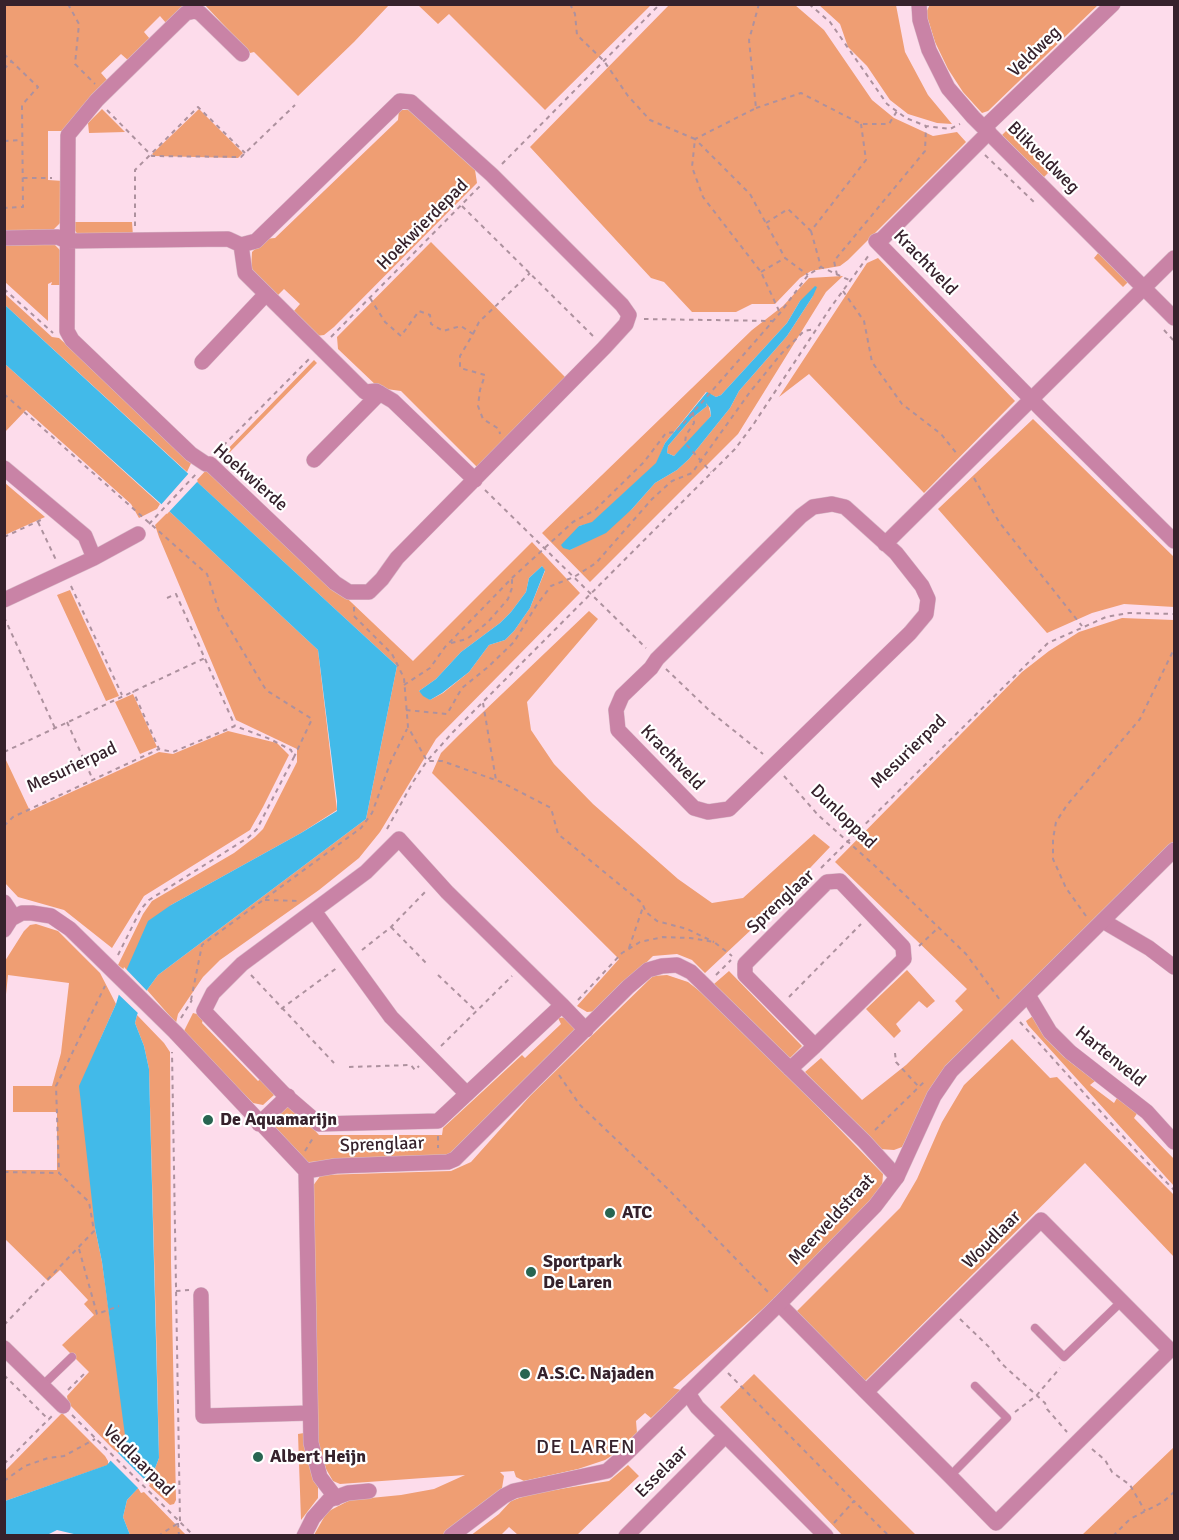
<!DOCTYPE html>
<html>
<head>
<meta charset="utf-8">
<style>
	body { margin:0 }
	#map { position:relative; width:1179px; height:1540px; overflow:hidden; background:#fddceb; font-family:Signika,sans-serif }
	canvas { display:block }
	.frame { position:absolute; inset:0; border:6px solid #36222c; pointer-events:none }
</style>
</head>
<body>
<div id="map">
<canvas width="1179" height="1540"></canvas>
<div class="frame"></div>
</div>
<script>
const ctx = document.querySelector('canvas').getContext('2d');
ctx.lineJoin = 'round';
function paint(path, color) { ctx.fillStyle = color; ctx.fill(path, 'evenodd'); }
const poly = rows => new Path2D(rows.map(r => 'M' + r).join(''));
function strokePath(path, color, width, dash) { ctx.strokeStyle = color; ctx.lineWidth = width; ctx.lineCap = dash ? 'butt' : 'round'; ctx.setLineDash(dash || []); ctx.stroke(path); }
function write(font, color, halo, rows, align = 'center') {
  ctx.font = font + ' Signika,sans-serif'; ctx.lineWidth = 4.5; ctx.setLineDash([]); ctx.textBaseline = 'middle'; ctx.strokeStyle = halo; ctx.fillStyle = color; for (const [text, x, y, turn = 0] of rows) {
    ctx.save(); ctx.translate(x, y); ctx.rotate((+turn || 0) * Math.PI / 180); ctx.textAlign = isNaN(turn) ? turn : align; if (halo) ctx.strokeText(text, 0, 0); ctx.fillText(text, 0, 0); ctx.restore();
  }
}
paint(poly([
	[204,4,389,5,354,42,298,96,254,52,250,53],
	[670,4,795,5,824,30,872,100,894,118,933,136,957,132,966,142,848,260,840,266,811,271,800,278,775,304,752,304,736,312,692,312,664,282,651,278,530,147],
	[930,4,1098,5,988,111,982,113,963,92,948,69,935,42,926,13],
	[5,5,185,5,166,23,160,16,144,32,150,39,129,61,121,54,101,73,108,81,62,131,48,131,48,180,63,181,62,221,52,231,5,231],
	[418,5,651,5,545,110,449,14,438,24],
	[819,5,896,5,905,52,928,95,952,124,937,123,908,114,890,100,867,66,848,47,840,24],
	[102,109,125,132,89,133,88,123],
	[199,109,243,153,238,158,154,156,152,154],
	[399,110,410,110,475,170,477,183,334,327,324,335,316,336,293,312,300,304,284,289,277,296,251,271,252,252,265,239,275,238,398,120],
	[1008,129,1050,171,1044,177,1002,135],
	[73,222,132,222,133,236,79,236,73,228],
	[431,242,566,378,477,467,401,391,379,388,338,349,337,337],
	[5,244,54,244,60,250,62,285,51,285,52,282,48,284,48,321,5,282],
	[1099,252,1130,280,1123,287,1094,258],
	[878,258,1015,401,924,493,809,374,779,397,867,263],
	[843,276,826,292,738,434,590,582,542,533,752,330,783,306,809,278],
	[813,296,787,336,739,391,730,408,689,459,677,470,655,483,632,509,587,541,570,550,579,526,592,523,657,463,665,443,706,392,716,397,721,395,787,323,800,301],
	[5,294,52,337,59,338,193,459,187,472,5,305],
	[314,360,317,363,230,452,222,459,220,457],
	[5,364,160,504,157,509,139,518,131,504,26,410,5,432],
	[706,403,708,403,711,416,692,439,674,456,667,453,668,446,692,418,707,406],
	[1033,419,1174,557,1174,607,1124,604,1092,613,1047,633,938,509],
	[209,467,413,661,532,542,580,593,436,739,380,832,359,858,319,890,220,960,203,977,178,1014,176,1023,147,990,158,975,366,819,397,666,196,481],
	[542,566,545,571,530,608,514,631,505,640,489,645,469,672,443,693,430,700,419,691,436,679,461,652,500,623,511,612,526,592,529,578],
	[4,483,5,483,45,517,5,535],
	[169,511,318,650,337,810,301,833,171,905,126,971,118,965,143,914,152,901,234,853,255,837,263,829,297,762,297,749,236,720,159,537,155,525],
	[70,590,119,696,106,701,57,595],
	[589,611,598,619,527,702,531,730,554,764,593,804,678,879,712,903,743,898,814,834,830,847,753,928,705,973,692,960,677,954,653,956,597,1011,587,1012,577,1006,619,959,432,773,441,753,460,734],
	[1122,618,1174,620,1174,841,1008,1005,937,1081,902,1147,894,1150,879,1149,805,1072,821,1058,862,1100,906,1065,963,1010,955,1001,967,989,835,862,1022,672,1049,651,1079,632],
	[133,694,157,747,140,754,115,702],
	[228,731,277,743,289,755,263,807,250,830,144,896,112,948,64,910,18,897,5,883,5,758,30,811,159,752,173,754],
	[36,924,58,931,100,973,116,1004,99,1042,95,1228,102,1262,126,1435,124,1450,117,1453,68,1403,67,1396,89,1372,62,1345,94,1315,84,1304,88,1300,60,1270,48,1281,5,1239,5,1170,57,1170,57,1112,13,1112,13,1086,52,1086,61,1053,69,983,8,975,5,1004,5,961,24,931,30,925],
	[907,970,935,1001,927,1008,919,1001,896,1024,901,1031,894,1038,866,1009],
	[729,971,802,1046,788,1060,714,984],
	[667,975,688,982,725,1011,883,1174,882,1188,774,1299,673,1388,681,1390,651,1418,645,1413,636,1421,637,1433,622,1449,605,1460,578,1469,524,1481,516,1477,514,1471,500,1472,504,1476,502,1488,492,1498,442,1536,314,1535,327,1512,350,1500,401,1495,434,1489,465,1475,340,1484,333,1481,326,1469,317,1437,312,1187,321,1175,451,1171,471,1162,531,1095,653,976],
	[193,1013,204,1016,202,1023,258,1081,263,1077,271,1086,274,1095,263,1105,253,1103,183,1033],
	[137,1015,164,1043,170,1052,171,1262,176,1500,174,1504,170,1505,149,1486,150,1484,146,1480,154,1471,159,1458,156,1328,149,1069,144,1046,135,1023],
	[1033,1016,1069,1061,1095,1081,1090,1085,1114,1103,1117,1098,1138,1112,1134,1118,1174,1159,1174,1186,1028,1025,1026,1021],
	[569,1017,576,1024,576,1034,458,1148,446,1156,308,1162,275,1127,277,1114,286,1106,293,1106,319,1135,442,1135,443,1128,522,1055,525,1058,561,1024,558,1018],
	[1012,1039,1050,1078,1057,1077,1174,1195,1174,1257,1085,1163,864,1382,791,1317,900,1208,917,1179,942,1122,964,1085],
	[754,1374,916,1535,842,1535,720,1407],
	[62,1413,105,1456,108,1461,108,1465,5,1501,5,1471],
	[304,1433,308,1463,318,1487,318,1498,301,1520,298,1434],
	[1174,1447,1174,1535,1082,1535],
	[628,1465,639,1476,577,1535,518,1535,509,1527,501,1535,470,1536,499,1514,511,1501,530,1494,609,1481],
	[138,1488,141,1493,144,1492,186,1535,130,1535,123,1517,127,1500]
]), '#ef9e73');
paint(poly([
	[815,286,817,287,813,296,787,336,739,391,730,408,689,459,677,470,655,483,632,509,606,533,570,550,563,548,561,545,579,526,592,522,656,463,665,443,707,392,716,397,721,395,787,323,800,301],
	[706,403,710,408,711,416,674,456,667,453,668,446,692,418,707,406],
	[5,305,397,666,366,819,158,975,147,990,137,1015,135,1023,144,1046,149,1069,159,1458,154,1471,127,1500,123,1517,130,1535,78,1535,57,1530,47,1535,5,1535,5,1501,107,1465,117,1453,124,1450,126,1443,102,1262,95,1228,79,1086,116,1004,126,971,148,921,171,905,301,833,337,811,337,801,318,650,169,511,5,364],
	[542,566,545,570,530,608,514,631,505,640,489,645,469,672,442,693,430,700,423,696,419,691,436,679,461,652,500,623,511,612,526,592,529,578]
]), '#42bae9');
paint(poly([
	[189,473,198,481,167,514,159,507],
	[124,967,149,993,140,1015,116,992],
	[115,1450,148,1483,140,1490,108,1458]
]), '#fddceb');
const service = poly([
	[1035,1328,1064,1357,1122,1301],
	[43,1385,72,1357],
	[950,1476,1007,1418,975,1386]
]);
const minor = poly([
	[919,4,920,20,929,50,948,88,973,117,1174,318],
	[984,128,1113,4],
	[989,132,882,239,876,241,1041,409,1174,541],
	[4,238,58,237,66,241,228,239,241,245,245,273,365,392,376,391,393,401,475,480],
	[241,245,256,241,400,101,411,102,492,175,622,305,629,315,626,324,604,348,397,558,382,579,369,592,349,592,335,583,210,464,206,464,191,454,72,340,67,331,68,135,97,100,186,13,195,11,200,13,242,54],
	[202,362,266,294],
	[314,460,380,393],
	[4,468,85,536,94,558,4,600],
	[832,504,845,507,896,553,922,586,928,599,926,614,910,633,729,809,708,812,694,808,618,730,616,710,622,696,651,668,657,659,801,516,813,507,832,504],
	[885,544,1174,258],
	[94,558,138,534],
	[4,902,14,917],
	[314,911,391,1017,467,1094],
	[1103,921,1149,948,1174,967],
	[4,930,11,919,22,913,32,913,51,916,70,929,175,1032,306,1171,311,1443,320,1477,336,1498],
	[1028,995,1050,1032,1070,1052,1147,1112,1174,1142],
	[562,1005,438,1121,319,1124,283,1093,204,1011,213,993,242,964,366,872,399,839,447,892,562,1005,586,1030],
	[790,1069,815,1046,853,1009,904,959,903,947,840,881,827,882,745,964,745,975,815,1046],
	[259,1124,288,1096],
	[306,1171,336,1166,448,1162,455,1159,628,987,648,970,662,966,677,965,691,972,864,1141,897,1177],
	[201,1295,203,1416,310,1413],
	[779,1304,789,1314,866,1392,950,1476,996,1523,1170,1350,1041,1220,866,1392],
	[4,1348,63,1406],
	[688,1393,697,1407,826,1536],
	[304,1536,313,1518,329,1500,348,1493,369,1491],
	[626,1536,725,1436]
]);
const tertiary = poly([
	[451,1536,504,1496,514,1491,607,1471,627,1453,779,1304,875,1206,897,1177,934,1096,951,1071,1174,850]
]);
strokePath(service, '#d9bbc9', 9);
strokePath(minor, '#d9bbc9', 16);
strokePath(tertiary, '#d9bbc9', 16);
strokePath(poly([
	[68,4,79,24,75,64,95,84],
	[570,4,575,14,577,35,604,61,628,96,650,120,695,139,692,167,703,197,761,272,780,313],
	[759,4,749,40,756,108,695,139,750,194,785,258,808,275],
	[809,4,830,22,887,104,906,118,926,126,950,129,960,124],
	[4,54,38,87,22,105,23,207,4,208],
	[4,69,12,61],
	[756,108,801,93,861,124,889,124,897,111],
	[107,110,152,156,241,157,295,105],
	[4,141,22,140],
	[985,155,1035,203],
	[502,164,660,4],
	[23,178,52,178],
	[462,206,594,337],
	[766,223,788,209,811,231,866,160,861,124],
	[135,226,135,170,198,107,245,153],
	[811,231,821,267,849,280],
	[761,272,785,258],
	[837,275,834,261,925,151,926,126],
	[4,289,53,333],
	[843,291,864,321,872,362,902,404,941,434,957,454],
	[370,298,385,322,401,336,419,311,430,315,431,324,443,331,461,326,473,334,460,356,460,368,485,375,480,390,478,406,483,419,499,429,500,434],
	[644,319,773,321],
	[1164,330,1174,341],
	[473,334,479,322,530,273],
	[331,337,481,185],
	[4,394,207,574,219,611,266,690,312,719,294,757],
	[693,412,694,423,686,435,685,443,711,472],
	[217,452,310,358],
	[974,478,999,522,1082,626],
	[485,490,646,648],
	[38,522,56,560],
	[149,524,196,474],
	[4,537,43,519],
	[71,586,122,695],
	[167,598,176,594,235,726],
	[354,607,354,616,392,654,404,678,408,727,427,761,442,761,501,782,551,808,558,834,642,903,646,912,657,921,687,929,714,942],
	[4,617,55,728],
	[451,643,467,639,488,622,508,599,512,588,512,578],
	[666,669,712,713,763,754],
	[404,685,430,668,445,647,513,577,573,522,595,510,644,462,666,433,676,432,780,313,808,275,821,267],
	[483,703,496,780],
	[406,710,447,714,462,688,488,667,514,642,536,606,551,586,574,577,596,563,652,499,672,481,692,473,750,392,781,354,804,331,815,329],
	[67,722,93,780],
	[4,752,205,658],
	[784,776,818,815,873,864,966,954,1000,1000],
	[4,826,13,817,159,749],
	[387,829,413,782,427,761,453,732,735,449,753,425,831,307,869,255],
	[821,868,1048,643,1106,617,1129,613,1174,614],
	[265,900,301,901],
	[1086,916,1066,888,1053,859,1053,839,1056,822,1067,805,1140,719,1174,649],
	[391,927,428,965],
	[919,946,939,927],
	[629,948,643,907],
	[362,950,391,927,426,891],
	[118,955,141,909,149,900,249,837,257,829,294,757,291,750,270,739,235,726,173,752,159,749,133,691],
	[251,975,334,1063],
	[438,975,476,1011],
	[716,975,731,960],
	[789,997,861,924],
	[191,1000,202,945,361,828,372,813,391,761,407,729],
	[578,1000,622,953,640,942,663,937,690,938,714,942,732,956],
	[281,1009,338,967],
	[181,1018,192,1000],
	[1020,1022,1138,1153,1174,1190],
	[441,1046,512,976],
	[895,1053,896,1062,919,1087],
	[349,1067,411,1065,415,1070,419,1066],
	[559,1075,580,1105,668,1189,769,1293],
	[875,1130,926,1080],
	[438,1136,438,1148],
	[305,1151,313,1138],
	[4,1172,59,1173],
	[79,1249,97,1314,119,1306],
	[176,1291,189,1290],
	[960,1319,990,1348,1002,1364,1045,1403,1047,1409,1067,1432],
	[4,1325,94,1231,89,1202,59,1173,56,1086,105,986],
	[728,1373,854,1501],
	[4,1375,49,1420],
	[68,1390,86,1372],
	[1015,1412,1036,1396,1060,1368],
	[72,1415,194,1536],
	[1092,1449,1105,1460,1112,1472,1130,1485,1145,1511],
	[4,1464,53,1415],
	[4,1481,25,1466,48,1458,64,1456,95,1439],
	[178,1523,179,1536],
	[834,1523,854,1501,889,1536],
	[158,1536,180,1522,172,1052],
	[1113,1536,1130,1519,1163,1502,1174,1492]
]), '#ad919e', 2, [4.5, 4.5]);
strokePath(service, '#c983a6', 8);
strokePath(minor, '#c983a6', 15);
strokePath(tertiary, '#c983a6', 15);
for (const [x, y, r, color] of [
	[208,1120,6,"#286551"],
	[610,1213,6,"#286551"],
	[531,1272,6,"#286551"],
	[525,1374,6,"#286551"],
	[258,1457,6,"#286551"]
]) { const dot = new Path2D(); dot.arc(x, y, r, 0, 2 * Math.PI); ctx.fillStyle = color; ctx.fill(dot); strokePath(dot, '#fff', 2); }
write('18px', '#36222c', '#fff', [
	["Veldweg",1035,52,-44],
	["Blikveldweg",1043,158,45],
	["Hoekwierdepad",423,225,-45],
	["Krachtveld",925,263,46],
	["Hoekwierde",250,478,41],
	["Mesurierpad",909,752,-44],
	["Krachtveld",672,758,46],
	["Mesurierpad",72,768,-25],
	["Dunloppad",843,817,44],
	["Sprenglaar",781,902,-43],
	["Hartenveld",1110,1057,39],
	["Sprenglaar",382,1145,-2],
	["Meerveldstraat",832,1220,-47],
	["Woudlaar",992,1240,-45],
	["Veldlaarpad",138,1461,45],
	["Esselaar",662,1472,-45]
]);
write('bold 18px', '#36222c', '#fff', [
	["De Aquamarijn",220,1120],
	["ATC",622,1213],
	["Sportpark",543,1262],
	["De Laren",543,1283],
	["A.S.C. Najaden",537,1374],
	["Albert Heijn",270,1457]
], 'left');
ctx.letterSpacing = '1.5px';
write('20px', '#36222c', '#fff', [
	["DE LAREN",586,1448]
]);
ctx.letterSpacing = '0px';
</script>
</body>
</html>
